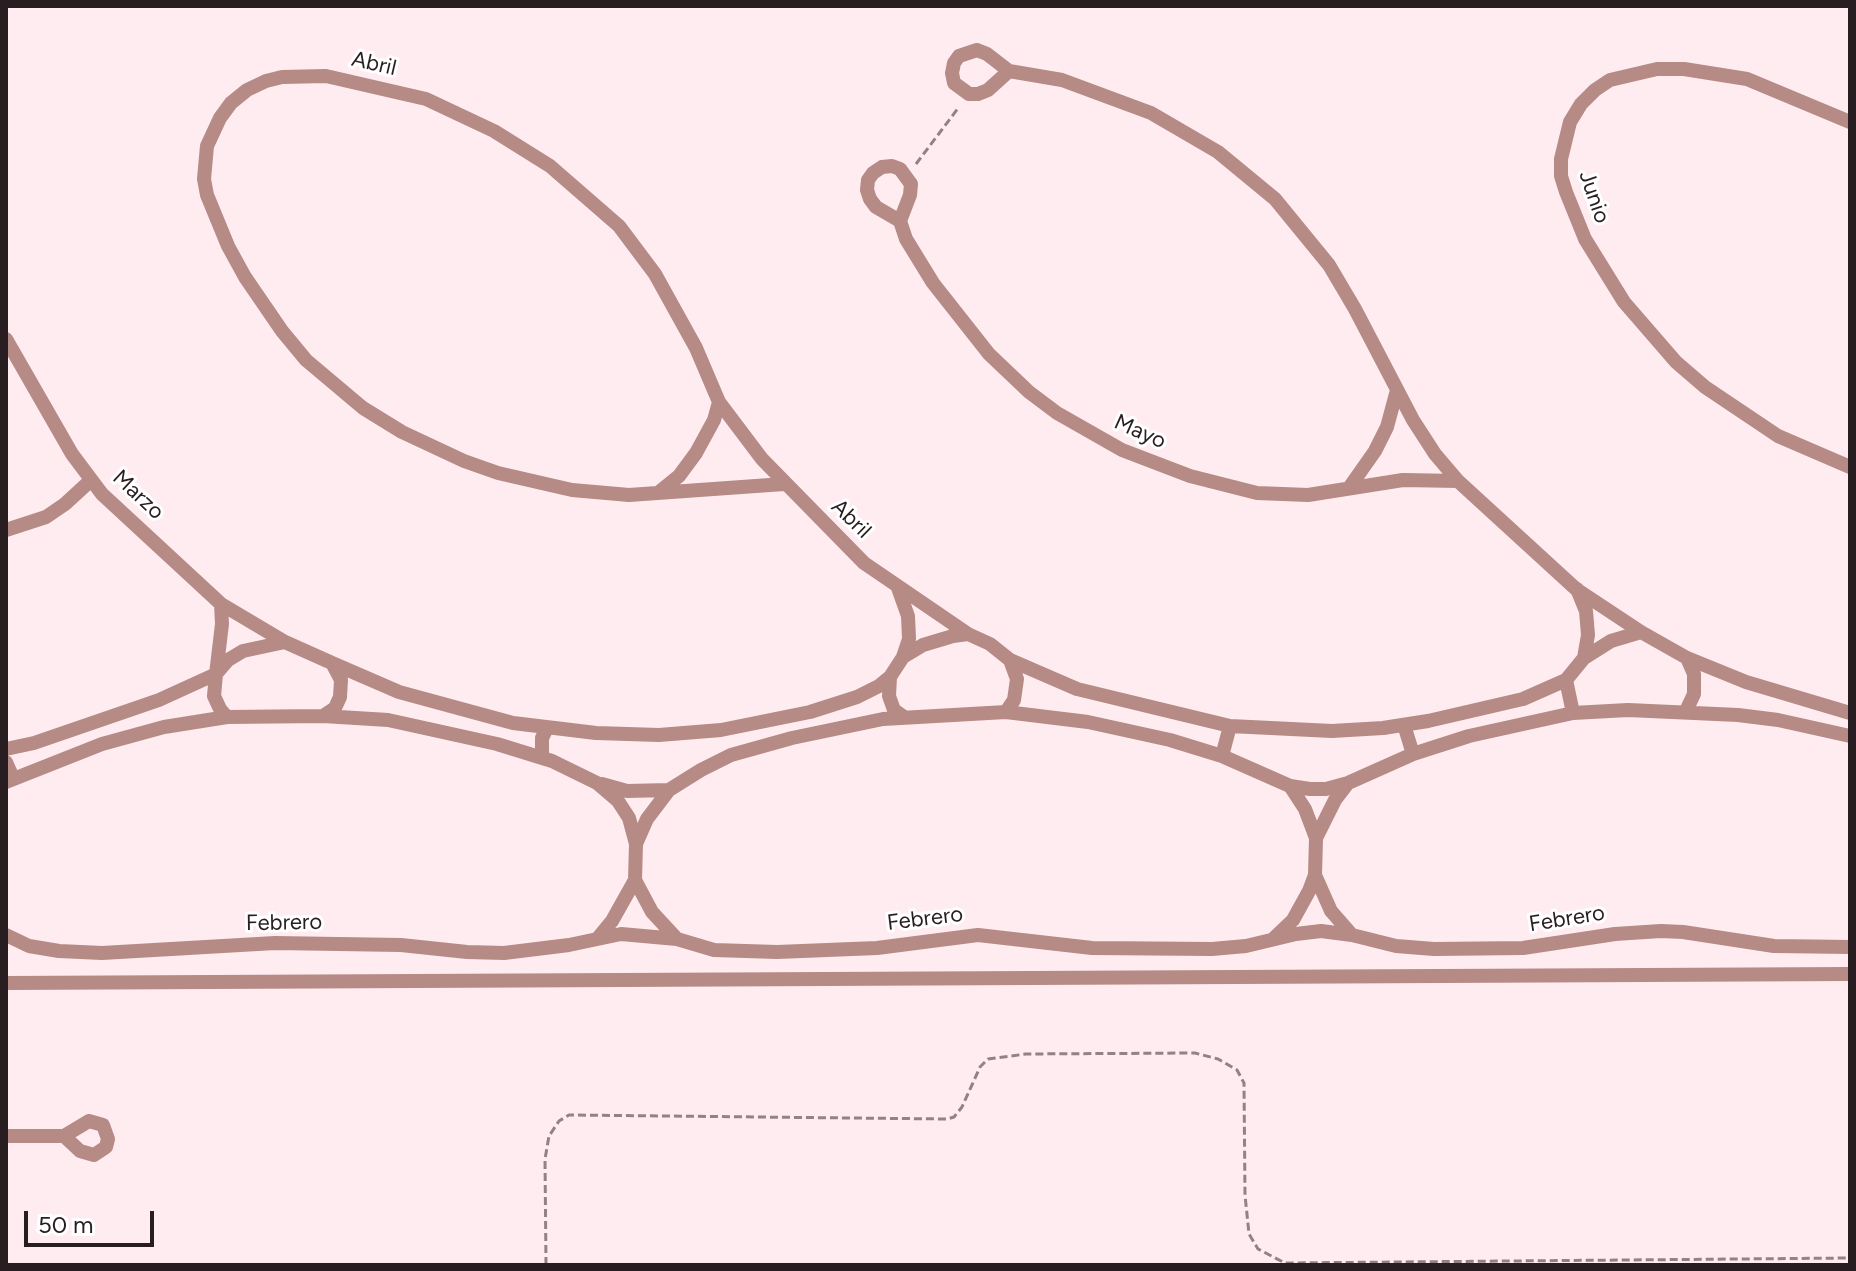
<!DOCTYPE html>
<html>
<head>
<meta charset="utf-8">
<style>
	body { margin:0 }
	#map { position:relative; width:1856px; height:1271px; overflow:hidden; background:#feecf1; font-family:Figtree,sans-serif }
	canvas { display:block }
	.frame { position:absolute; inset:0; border:8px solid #281e21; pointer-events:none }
	.scale { position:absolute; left:24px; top:1211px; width:130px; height:36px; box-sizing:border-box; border:4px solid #281e21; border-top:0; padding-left:10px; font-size:24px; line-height:28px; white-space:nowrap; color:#281e21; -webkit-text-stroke:6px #fff; paint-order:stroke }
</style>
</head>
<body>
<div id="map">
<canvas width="1856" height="1271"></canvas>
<div class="frame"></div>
<div class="scale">50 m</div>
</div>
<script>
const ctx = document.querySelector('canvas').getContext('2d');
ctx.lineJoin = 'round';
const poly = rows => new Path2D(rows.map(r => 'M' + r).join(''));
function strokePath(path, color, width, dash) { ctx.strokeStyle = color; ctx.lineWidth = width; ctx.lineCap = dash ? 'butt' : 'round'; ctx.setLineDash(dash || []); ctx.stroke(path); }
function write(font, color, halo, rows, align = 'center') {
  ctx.font = font + ' Figtree,sans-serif'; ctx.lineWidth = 6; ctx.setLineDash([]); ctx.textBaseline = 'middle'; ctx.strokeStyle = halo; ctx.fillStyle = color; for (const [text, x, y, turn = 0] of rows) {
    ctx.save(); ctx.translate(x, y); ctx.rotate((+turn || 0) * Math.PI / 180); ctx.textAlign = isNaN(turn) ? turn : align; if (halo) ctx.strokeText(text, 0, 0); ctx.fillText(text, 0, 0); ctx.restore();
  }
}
strokePath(poly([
	[916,164,959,107],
	[546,1265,545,1159,549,1136,559,1121,569,1115,947,1119,954,1117,962,1107,980,1067,988,1059,1026,1054,1195,1053,1218,1059,1237,1070,1244,1083,1245,1195,1249,1234,1258,1249,1285,1263,1850,1258]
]), '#908286', 3, [8, 4]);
strokePath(poly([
	[977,50,987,54,1009,71,988,90,978,94,969,94,954,83,952,73,954,63,959,56,977,50],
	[1009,71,1062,80,1151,113,1218,152,1275,199,1329,265,1355,309,1413,420,1435,454,1458,481,1576,589,1641,632,1687,658,1746,682,1850,713],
	[1850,122,1747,79,1684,69,1657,69,1610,80,1595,90,1581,104,1570,122,1561,159,1561,176,1566,192,1585,239,1624,302,1676,362,1705,387,1778,436,1850,467],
	[892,166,900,169,911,184,910,195,900,221,876,207,870,199,867,190,868,180,873,173,882,167,892,166],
	[900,221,906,239,933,283,989,354,1029,392,1057,413,1122,450,1190,476,1257,493,1308,495,1403,480,1458,481],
	[6,339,72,454,102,494,221,604,285,642,332,663,341,680,340,697,335,708,323,716,227,717,220,709,214,696,216,674,228,660,243,651,285,642],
	[784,484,629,495,572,490,498,473,464,461,402,432,363,408,306,360,282,331,245,277,228,246,207,195,204,179,207,146,220,118,231,103,247,90,266,81,282,77,326,76,426,99,494,131,550,166,619,226,655,274,696,348,719,402,762,459,864,563,968,634],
	[1349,488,1375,451,1387,427,1397,390],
	[658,493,679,476,696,453,714,420,719,402],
	[6,530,46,517,65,504,90,481],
	[898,588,908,616,909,639,903,657],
	[1577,589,1586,611,1588,635,1584,658],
	[1010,660,1077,689,1230,726,1332,731,1383,728,1428,721,1523,699,1566,680,1573,713],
	[332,663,399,692,513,723,596,733,659,735,721,730,810,712,857,697,879,686,890,677],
	[1566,680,1584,658,1611,641,1641,632],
	[1686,711,1694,694,1694,674,1687,658],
	[1006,712,1088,722,1170,740,1222,756,1290,786,1310,789,1326,789,1348,783,1413,754,1469,736,1573,713,1628,710,1738,715,1778,720,1850,736],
	[323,716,388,720,497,744,552,761,597,783,618,801,629,818,636,844,635,880,612,921,598,938],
	[1404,725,1413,754],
	[6,749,34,743,159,700,216,674,222,624,221,604],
	[1222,756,1230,726],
	[542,758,542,738,547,728],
	[6,762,13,778],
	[6,782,102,744,164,727,227,717],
	[1348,783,1335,800,1316,838,1315,875,1331,911,1352,935],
	[602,784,627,791,669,790],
	[1290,786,1305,809,1316,838],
	[636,844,647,819,669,790,701,770,731,755,792,738,883,719,1006,712,1014,700,1017,679,1010,660,990,644,968,634,953,636,923,645,903,657,890,677,889,696,894,710,904,717],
	[635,880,652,912,677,939],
	[6,935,29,946,59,951,102,953,275,943,401,945,467,952,504,953,569,945,621,934,677,939,714,950,777,952,877,948,978,935,1092,948,1212,949,1246,946,1296,934,1321,931,1352,935,1396,946,1434,949,1523,948,1615,934,1661,931,1683,932,1774,946,1850,947],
	[1273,939,1293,920,1309,891,1315,875],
	[6,983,1850,974],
	[89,1121,103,1125,108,1139,106,1147,94,1155,80,1151,64,1136,89,1121],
	[6,1136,64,1136]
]), '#b68a85', 14);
write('22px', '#281e21', '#fff', [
	["Abril",374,64,13],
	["Junio",1594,197,71],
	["Mayo",1140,432,24],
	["Marzo",138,495,43],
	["Abril",851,519,44],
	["Febrero",925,919,-7],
	["Febrero",1567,919,-9],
	["Febrero",284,923,-1]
]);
</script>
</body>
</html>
